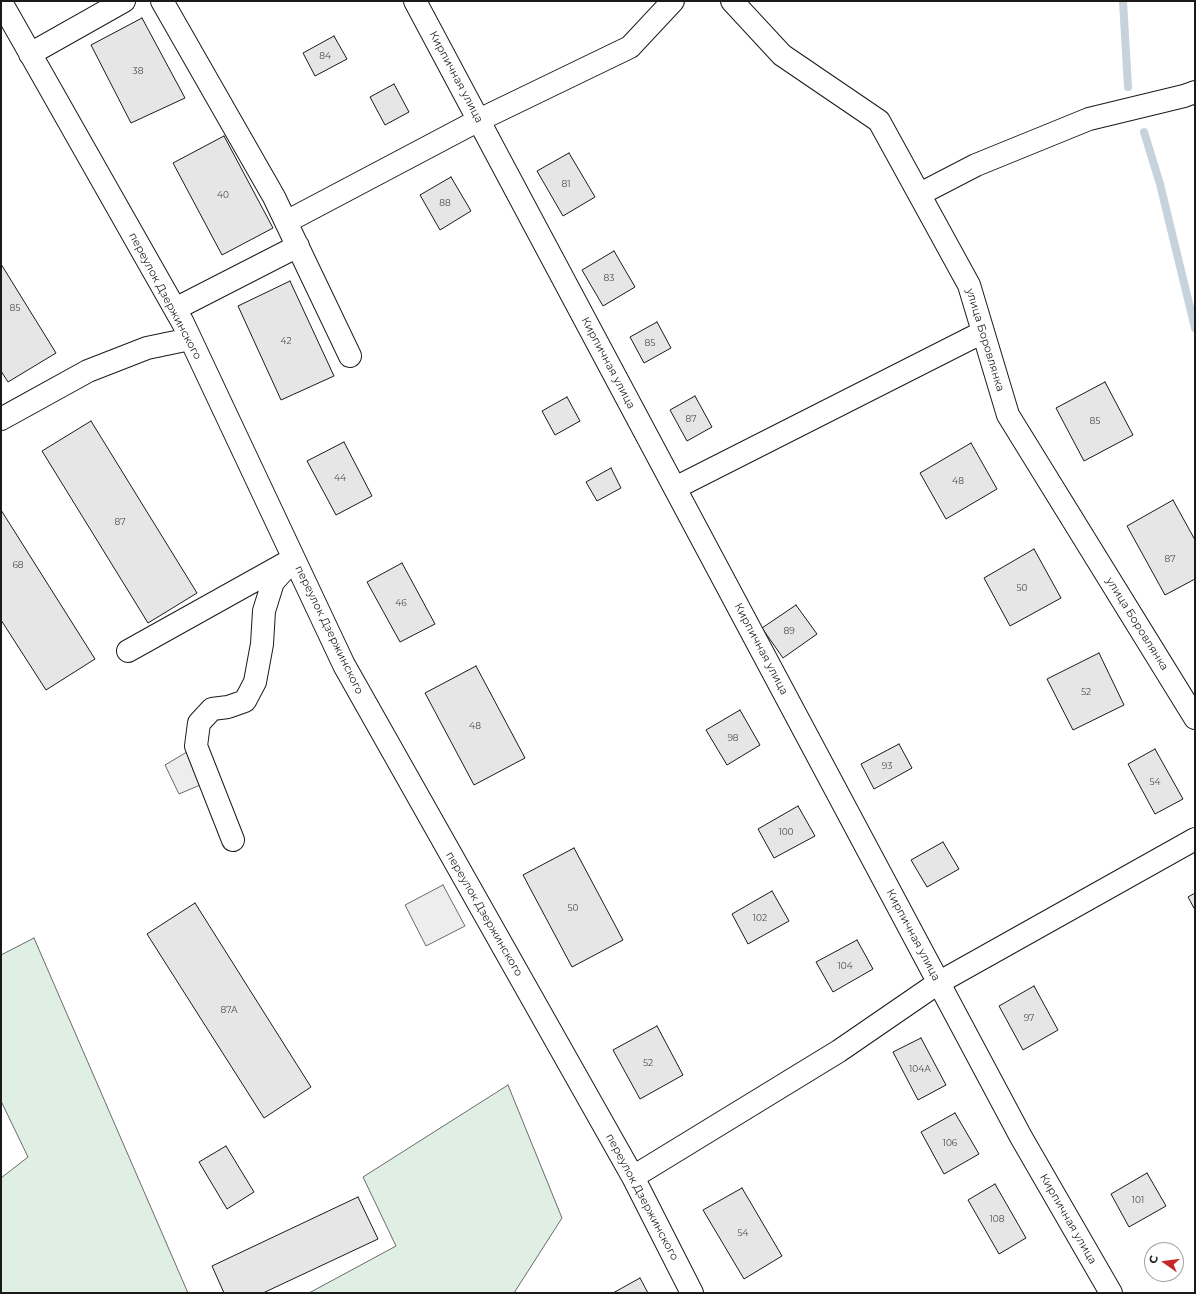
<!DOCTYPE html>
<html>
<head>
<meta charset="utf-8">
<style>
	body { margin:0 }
	#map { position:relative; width:1196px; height:1294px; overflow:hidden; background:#fff; font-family:Montserrat,sans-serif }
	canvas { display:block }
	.frame { position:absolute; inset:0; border:2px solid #1a1a1a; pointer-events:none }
	.north { position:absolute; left:1144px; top:1242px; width:40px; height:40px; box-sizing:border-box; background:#fff; border:1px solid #a3a3a3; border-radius:50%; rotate:284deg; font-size:11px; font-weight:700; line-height:16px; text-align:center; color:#1a1a1a }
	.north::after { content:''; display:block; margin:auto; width:14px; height:18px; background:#c62828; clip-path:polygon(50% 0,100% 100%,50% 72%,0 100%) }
</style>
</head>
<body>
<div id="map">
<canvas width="1196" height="1294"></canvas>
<div class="frame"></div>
<div class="north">С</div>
</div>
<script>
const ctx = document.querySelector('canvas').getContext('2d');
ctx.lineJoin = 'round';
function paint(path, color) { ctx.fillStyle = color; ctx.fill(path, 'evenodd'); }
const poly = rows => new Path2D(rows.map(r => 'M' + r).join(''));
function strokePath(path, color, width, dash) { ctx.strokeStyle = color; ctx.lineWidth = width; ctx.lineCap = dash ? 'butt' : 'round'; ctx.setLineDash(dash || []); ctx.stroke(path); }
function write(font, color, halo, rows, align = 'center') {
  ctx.font = font + ' Montserrat,sans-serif'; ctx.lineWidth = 3; ctx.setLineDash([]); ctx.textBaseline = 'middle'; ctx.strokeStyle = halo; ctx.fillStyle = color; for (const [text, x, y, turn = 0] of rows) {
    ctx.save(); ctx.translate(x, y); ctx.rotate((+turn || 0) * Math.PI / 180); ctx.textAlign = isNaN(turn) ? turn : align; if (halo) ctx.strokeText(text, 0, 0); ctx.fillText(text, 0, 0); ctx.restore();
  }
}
const green = poly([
	[34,938,188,1293,1,1293,1,1178,28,1157,1,1101,1,955,34,938],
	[508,1085,562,1218,514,1293,309,1293,396,1246,363,1177,508,1085]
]);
paint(green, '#e0efe3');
strokePath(green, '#6a6a6a', 1);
const parking = poly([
	[192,749,205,783,179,794,165,765,192,749],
	[443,885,465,926,426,946,405,905,443,885]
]);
paint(parking, '#ededed');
strokePath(parking, '#6a6a6a', 1);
strokePath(poly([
	[1123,1,1128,87],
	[1144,132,1160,184,1195,328]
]), '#c6d2dc', 8);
const building = poly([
	[142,18,185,98,131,123,91,45,142,18],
	[334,36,347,59,315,76,303,53,334,36],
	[394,84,409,112,385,125,370,97,394,84],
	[224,136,273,228,222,255,173,163,224,136],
	[569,153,595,197,563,216,537,171,569,153],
	[451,177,471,211,440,230,420,195,451,177],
	[614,251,635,287,603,306,582,270,614,251],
	[1,264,56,353,8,382,1,371,1,264],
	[290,281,334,376,281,400,238,306,290,281],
	[657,322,671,348,644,363,630,337,657,322],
	[1105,382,1133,435,1084,461,1056,408,1105,382],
	[695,396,712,427,687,441,670,410,695,396],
	[567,397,580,421,555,435,542,411,567,397],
	[91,421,197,593,148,623,42,451,91,421],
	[344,442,372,496,336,515,307,461,344,442],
	[971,443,997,489,946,519,920,473,971,443],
	[611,468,621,488,597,501,586,482,611,468],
	[1173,500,1195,540,1195,579,1165,595,1127,526,1173,500],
	[1,510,95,659,46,690,1,620,1,510],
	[1034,549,1061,598,1010,626,984,578,1034,549],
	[402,563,435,624,400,642,367,582,402,563],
	[796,605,817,634,783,658,762,628,796,605],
	[1099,653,1124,705,1073,730,1047,679,1099,653],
	[476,666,525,758,474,785,425,693,476,666],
	[740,710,760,745,727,765,706,730,740,710],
	[899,744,912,768,874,789,861,764,899,744],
	[1155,749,1183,799,1155,814,1128,764,1155,749],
	[798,806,815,836,774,858,758,829,798,806],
	[943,842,959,869,927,887,911,860,943,842],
	[574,848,623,940,572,967,523,875,574,848],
	[772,891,789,921,748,944,732,914,772,891],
	[1195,893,1195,910,1188,897,1195,893],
	[195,903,311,1087,264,1118,147,934,195,903],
	[857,940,873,969,833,992,816,962,857,940],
	[1034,986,1058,1030,1023,1050,999,1006,1034,986],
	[657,1026,683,1075,640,1099,613,1050,657,1026],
	[921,1038,946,1085,918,1100,893,1052,921,1038],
	[955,1113,979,1154,944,1174,921,1132,955,1113],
	[226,1146,254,1192,227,1209,199,1162,226,1146],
	[1147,1173,1166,1206,1129,1227,1111,1194,1147,1173],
	[995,1184,1026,1238,999,1254,968,1200,995,1184],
	[742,1188,782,1256,744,1279,703,1210,742,1188],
	[358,1197,378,1239,263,1293,224,1293,212,1266,358,1197],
	[640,1278,648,1293,613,1293,640,1278]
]);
paint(building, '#e6e6e6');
strokePath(building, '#1a1a1a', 1);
const minor = poly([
	[162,1,274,197,350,356],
	[415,1,1021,1137,1111,1293],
	[732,1,782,55,879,121,969,285,1008,415,1195,718],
	[1,2,183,323,344,665,633,1177,692,1293],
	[30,54,124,1],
	[920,194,976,165,1089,119,1184,96,1195,92],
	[286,222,479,120,630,47,673,1],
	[175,309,298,246],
	[1,419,88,371,147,348,190,339],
	[675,488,983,332],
	[128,651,284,564],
	[233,840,196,746,199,723,212,709,228,707,245,701,255,682,262,644,264,611,273,582,294,559],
	[633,1177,839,1051,938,983,1195,839]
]);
strokePath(minor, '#1a1a1a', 24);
strokePath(minor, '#fff', 22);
write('9px', '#4d4d4d', null, [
	["84",325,56],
	["38",138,71],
	["81",566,184],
	["40",223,195],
	["88",445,203],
	["83",609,278],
	["85",15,308],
	["42",286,341],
	["85",650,343],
	["87",691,419],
	["85",1095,421],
	["44",340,478],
	["48",958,481],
	["87",120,522],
	["87",1170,559],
	["68",18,565],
	["50",1022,588],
	["46",401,603],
	["89",789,631],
	["52",1086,692],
	["48",475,726],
	["98",733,738],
	["93",887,766],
	["54",1155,782],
	["100",786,832],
	["50",573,908],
	["102",760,918],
	["104",845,966],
	["87А",229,1010],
	["97",1029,1018],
	["52",648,1063],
	["104А",920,1069],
	["106",950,1143],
	["101",1138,1200],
	["108",997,1219],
	["54",743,1233]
]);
write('11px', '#1a1a1a', '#fff', [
	["Кирпичная улица",456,77,62],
	["переулок Дзержинского",165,296,62],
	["улица Боровлянка",985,340,73],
	["Кирпичная улица",608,363,62],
	["улица Боровлянка",1137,624,58],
	["переулок Дзержинского",329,630,64],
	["Кирпичная улица",761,649,62],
	["переулок Дзержинского",484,914,60],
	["Кирпичная улица",913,935,62],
	["переулок Дзержинского",642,1197,62],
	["Кирпичная улица",1068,1219,60]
]);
</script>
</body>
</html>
